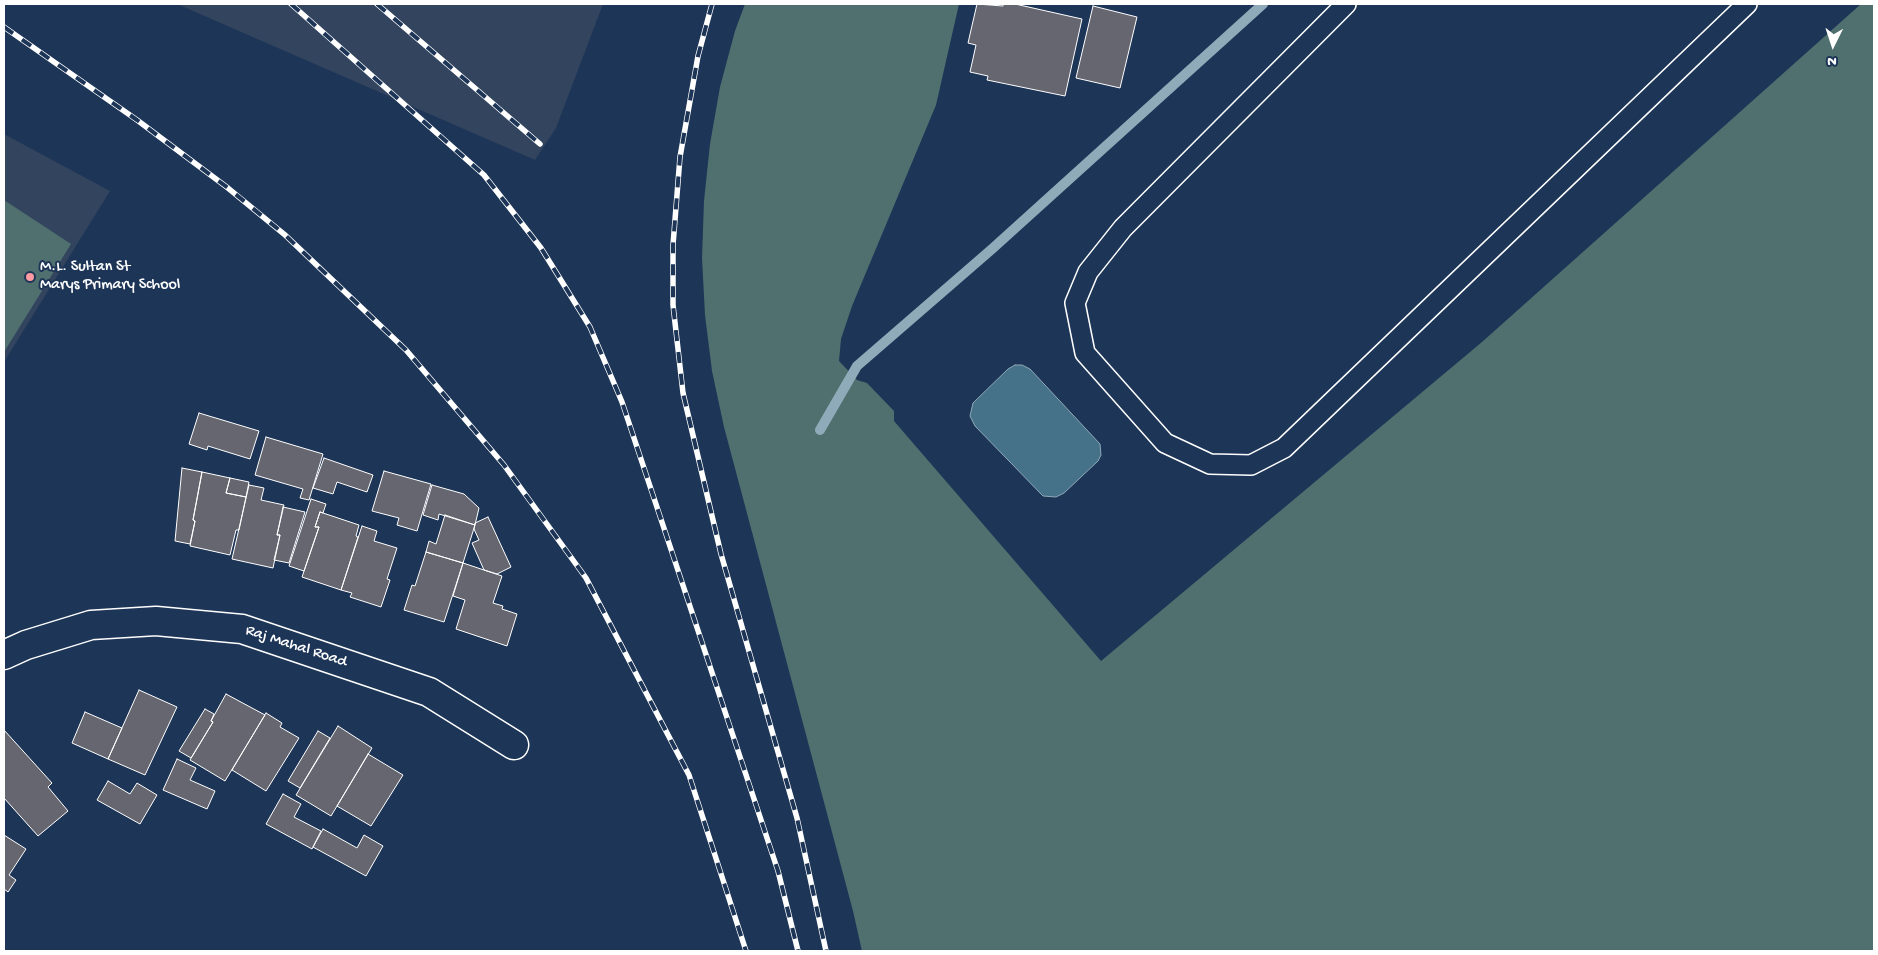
<!DOCTYPE html>
<html>
<head>
<meta charset="utf-8">
<style>
	body { margin:0 }
	#map { position:relative; width:1878px; height:955px; overflow:hidden; background:#1d3557; font-family:"Gochi Hand",sans-serif }
	canvas { display:block }
	.frame { position:absolute; inset:0; border:5px solid #fff; pointer-events:none }
	.north { position:absolute; left:1808px; top:20px; width:50px; height:50px; -webkit-text-stroke:4px #1d3557; paint-order:stroke; rotate:184deg; font-size:14px; font-weight:700; line-height:20px; text-align:center; color:#fff }
	.north::after { content:''; display:block; margin:auto; width:18px; height:22px; background:#fff; clip-path:polygon(50% 0,100% 100%,50% 72%,0 100%) }
</style>
</head>
<body>
<div id="map">
<canvas width="1878" height="955"></canvas>
<div class="frame"></div>
<div class="north">N</div>
</div>
<script>
const ctx = document.querySelector('canvas').getContext('2d');
ctx.lineJoin = 'round';
function paint(path, color) { ctx.fillStyle = color; ctx.fill(path, 'evenodd'); }
const poly = rows => new Path2D(rows.map(r => 'M' + r).join(''));
function strokePath(path, color, width, dash) { ctx.strokeStyle = color; ctx.lineWidth = width; ctx.lineCap = dash ? 'butt' : 'round'; ctx.setLineDash(dash || []); ctx.stroke(path); }
function write(font, color, halo, rows, align = 'center') {
  ctx.font = font + ' "Gochi Hand",sans-serif'; ctx.lineWidth = 4; ctx.setLineDash([]); ctx.textBaseline = 'middle'; ctx.strokeStyle = halo; ctx.fillStyle = color; for (const [text, x, y, turn = 0] of rows) {
    ctx.save(); ctx.translate(x, y); ctx.rotate((+turn || 0) * Math.PI / 180); ctx.textAlign = isNaN(turn) ? turn : align; if (halo) ctx.strokeText(text, 0, 0); ctx.fillText(text, 0, 0); ctx.restore();
  }
}
paint(poly([
	[177,4,603,4,556,128,535,160],
	[4,134,110,191,4,362]
]), '#33445e');
paint(poly([
	[745,4,959,4,936,105,852,306,841,339,839,361,857,380,867,383,894,411,894,421,1101,661,1482,342,1861,4,1874,4,1874,951,862,951,853,911,724,427,712,371,705,315,702,258,704,201,710,144,720,87,735,31],
	[4,200,71,244,4,352]
]), '#50706f');
const water = poly([
	[1015,365,1022,365,1030,369,1100,444,1101,455,1098,461,1064,493,1056,497,1043,496,975,426,970,416,973,403,1008,369,1015,365]
]);
paint(water, '#457189');
strokePath(water, '#8faab8', 1);
strokePath(poly([
	[820,430,857,366,992,249,1263,4]
]), '#8faab8', 10);
const building = poly([
	[977,4,1003,6,1003,4,1015,4,1082,19,1065,96,987,80,988,76,970,72,976,45,968,43,977,4],
	[1093,6,1137,17,1120,88,1076,78,1093,6],
	[199,413,259,431,250,459,208,446,207,450,189,444,199,413],
	[266,437,323,454,309,500,300,498,303,489,255,475,266,437],
	[324,458,373,475,367,492,337,482,333,494,313,488,324,458],
	[182,468,202,472,193,520,195,521,190,544,175,541,182,468],
	[384,471,431,484,417,531,397,525,399,518,372,511,384,471],
	[202,472,230,478,226,493,246,497,239,530,236,530,230,555,190,546,195,521,193,520,202,472],
	[230,478,249,482,246,497,226,493,230,478],
	[249,485,264,488,261,500,284,505,277,535,280,535,273,568,232,559,249,485],
	[432,485,464,494,479,508,475,525,439,514,438,520,423,515,432,485],
	[311,499,326,504,323,513,320,512,315,527,319,527,304,571,289,566,311,499],
	[283,507,305,512,289,563,274,560,280,535,277,535,283,507],
	[320,512,359,525,356,536,358,537,341,590,302,577,319,527,315,527,320,512],
	[445,515,475,525,463,563,426,552,429,541,436,544,445,515],
	[488,517,511,567,497,574,484,570,472,543,479,540,474,529,475,523,488,517],
	[362,526,377,531,374,541,397,548,387,579,390,580,381,607,350,597,352,593,341,590,362,526],
	[426,552,463,563,444,622,404,610,412,585,415,586,426,552],
	[463,563,502,576,493,603,503,606,502,609,517,614,507,646,456,629,465,600,453,596,463,563],
	[139,690,177,707,145,775,108,759,139,690],
	[226,694,265,715,225,781,190,760,213,722,211,721,226,694],
	[205,709,214,714,211,721,213,722,191,758,179,751,205,709],
	[85,712,122,728,108,759,72,743,85,712],
	[266,713,282,723,280,727,299,738,266,791,232,770,266,713],
	[338,726,372,748,331,816,296,795,338,726],
	[4,730,52,783,48,787,68,811,38,836,4,798,4,730],
	[318,731,330,738,300,788,288,781,318,731],
	[368,754,403,775,371,826,337,806,368,754],
	[177,759,196,768,190,780,215,791,207,809,163,790,177,759],
	[108,781,130,794,137,783,157,795,140,824,97,800,108,781],
	[283,794,301,804,294,817,321,831,312,849,266,824,283,794],
	[323,829,357,848,364,835,383,846,366,876,313,847,323,829],
	[4,835,26,849,9,875,16,880,8,892,4,889,4,835]
]);
paint(building, '#666670');
strokePath(building, '#fff', 1);
const service = poly([
	[1346,4,1123,228,1088,272,1075,303,1085,353,1165,443,1210,464,1251,465,1284,448,1747,4]
]);
const minor = poly([
	[4,655,26,645,91,625,156,621,242,629,429,692,514,745]
]);
strokePath(service, '#fff', 22);
strokePath(minor, '#fff', 31);
strokePath(service, '#1d3557', 19);
strokePath(minor, '#1d3557', 28);
const rail = poly([
	[291,4,484,175,541,248,590,327,622,402,778,871,798,951],
	[377,4,540,144],
	[712,4,698,56,680,157,673,245,673,305,683,393,721,554,797,818,826,951],
	[4,27,137,120,228,188,284,234,406,350,504,465,586,578,689,775,746,951]
]);
strokePath(rail, '#fff', 5.5);
strokePath(rail, '#1d3557', 4, [11]);
for (const [x, y, r, color] of [
	[30,277,5,"#ff9aa2"]
]) { const dot = new Path2D(); dot.arc(x, y, r, 0, 2 * Math.PI); ctx.fillStyle = color; ctx.fill(dot); strokePath(dot, '#1d3557', 2); }
write('16px', '#fff', '#1d3557', [
	["M.L. Sultan St",40,268],
	["Marys Primary School",40,286]
], 'left');
write('16px', '#fff', '#1d3557', [
	["Raj Mahal Road",296,647,18]
]);
</script>
</body>
</html>
